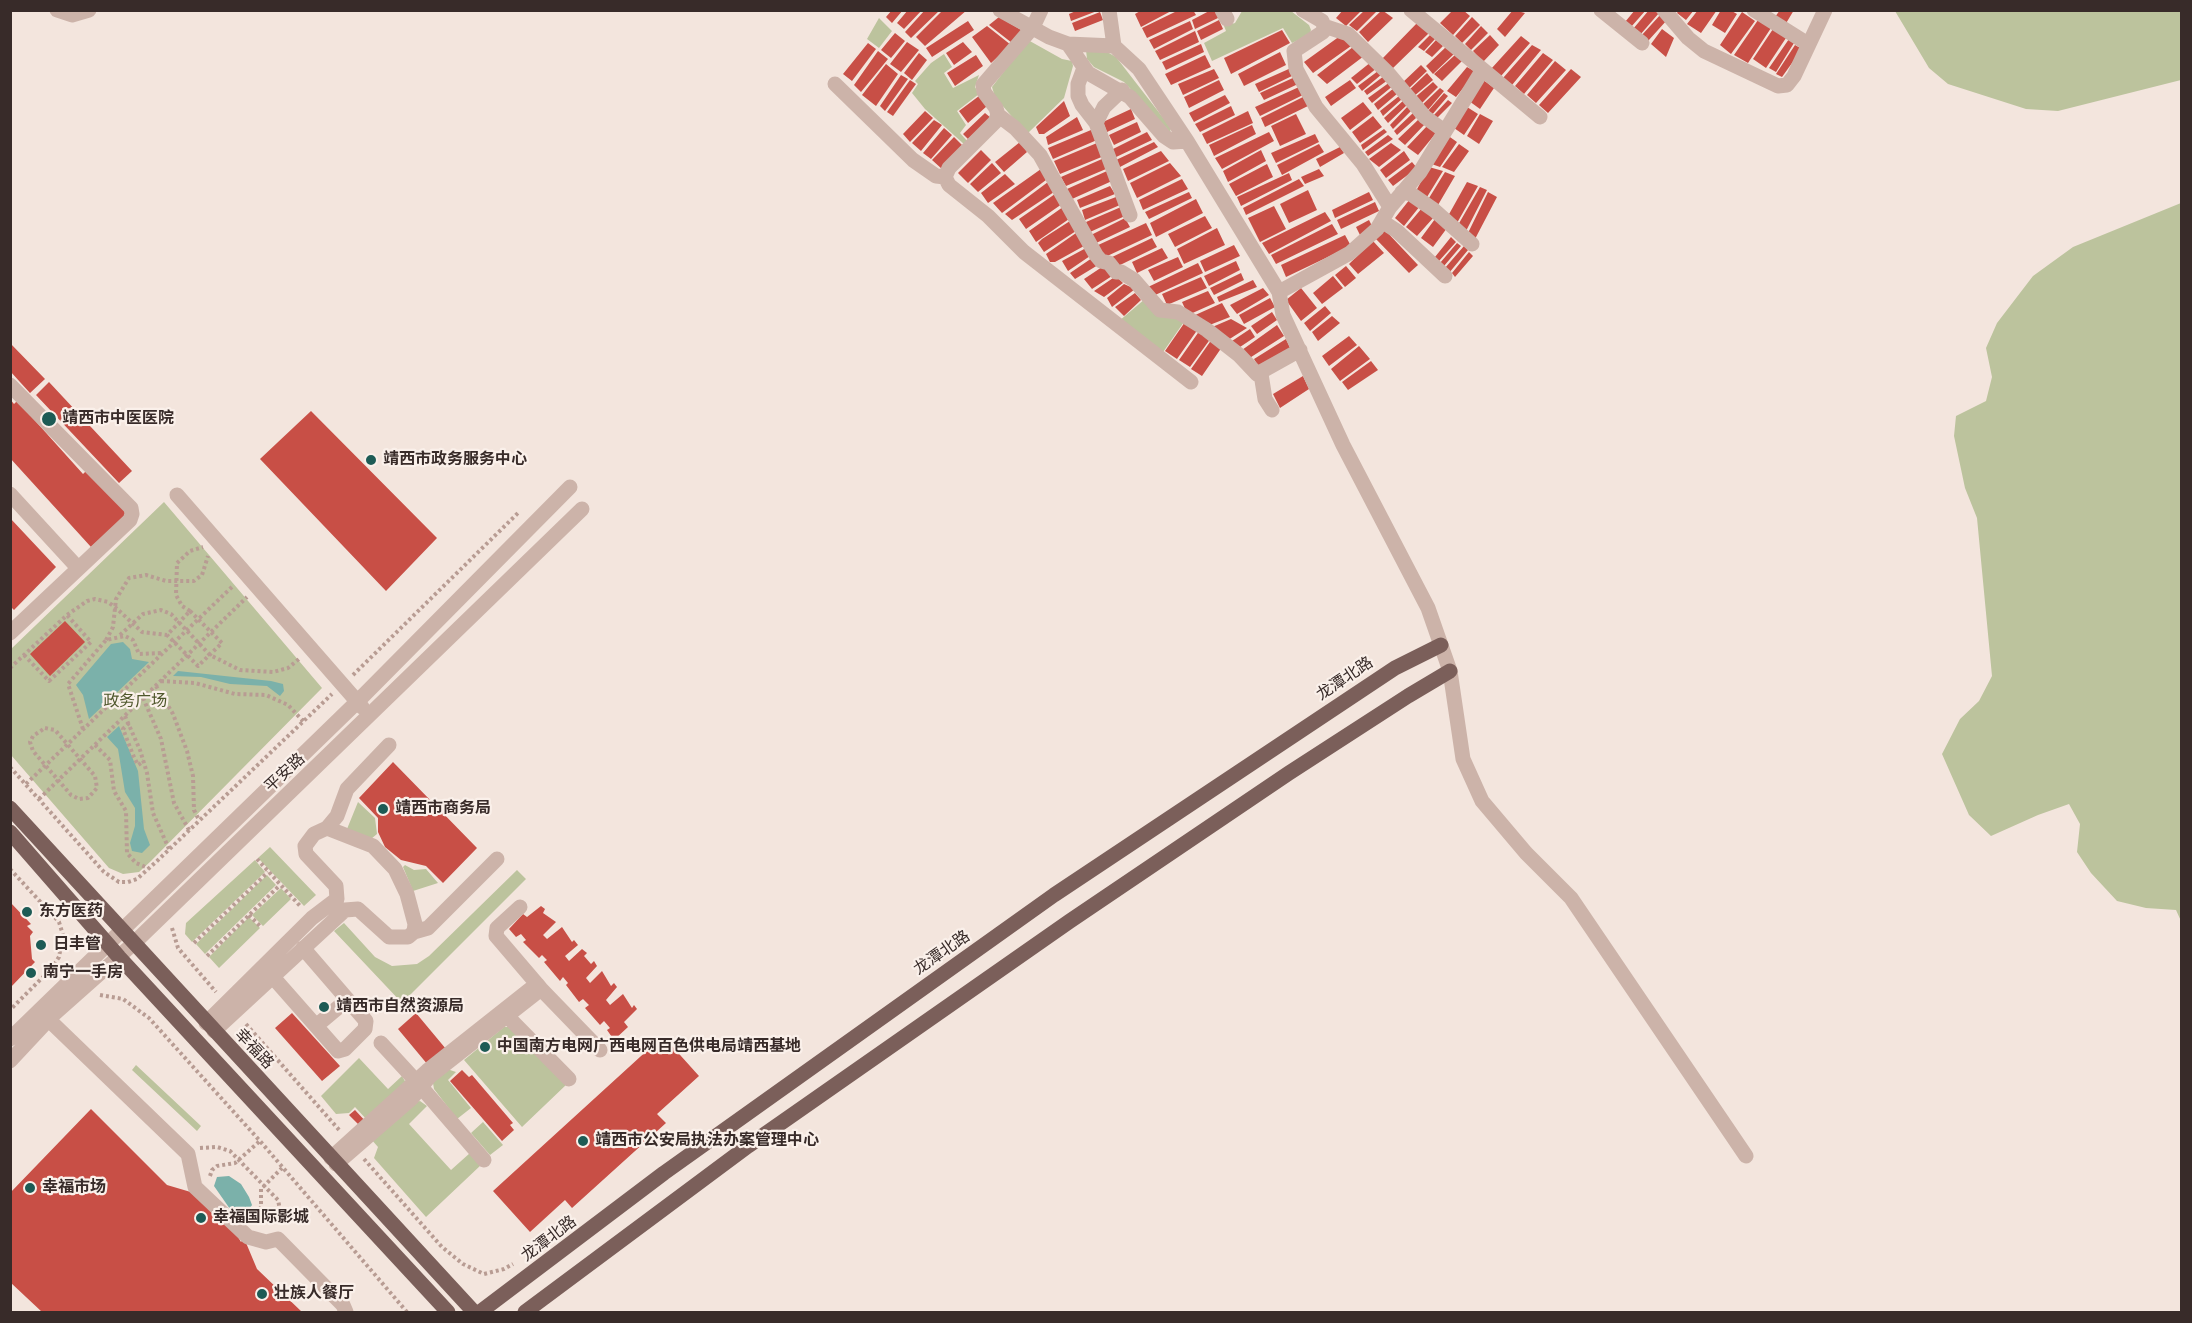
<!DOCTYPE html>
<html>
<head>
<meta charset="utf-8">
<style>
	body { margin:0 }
	#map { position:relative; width:2192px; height:1323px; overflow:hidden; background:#f3e5dd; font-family:Manrope,sans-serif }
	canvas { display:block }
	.frame { position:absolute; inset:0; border:12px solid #382b29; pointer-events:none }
</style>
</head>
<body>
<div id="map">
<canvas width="2192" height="1323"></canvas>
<div class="frame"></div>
</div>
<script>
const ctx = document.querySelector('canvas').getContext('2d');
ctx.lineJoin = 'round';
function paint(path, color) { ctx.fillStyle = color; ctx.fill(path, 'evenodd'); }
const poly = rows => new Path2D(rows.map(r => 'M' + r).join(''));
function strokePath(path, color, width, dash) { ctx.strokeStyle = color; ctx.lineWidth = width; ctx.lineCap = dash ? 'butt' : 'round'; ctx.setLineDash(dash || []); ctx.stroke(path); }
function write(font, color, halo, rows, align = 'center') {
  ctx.font = font + ' Manrope,"Noto Sans SC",sans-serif'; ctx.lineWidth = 4.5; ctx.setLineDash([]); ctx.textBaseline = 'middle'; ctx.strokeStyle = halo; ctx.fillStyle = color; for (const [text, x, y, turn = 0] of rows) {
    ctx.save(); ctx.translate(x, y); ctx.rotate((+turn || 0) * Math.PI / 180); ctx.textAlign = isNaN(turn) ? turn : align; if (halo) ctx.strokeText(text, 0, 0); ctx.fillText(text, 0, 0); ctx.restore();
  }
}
paint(poly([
	[1242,11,1291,11,1309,25,1311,30,1309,35,1292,43,1283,28,1212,61,1204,43,1226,31,1224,26,1235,23],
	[1895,11,2181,11,2181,80,2058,111,2026,109,1948,84,1929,68],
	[879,18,892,31,879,48,867,39],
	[1028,40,1062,59,1072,61,1073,66,1064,98,1027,134,995,97,992,87],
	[1086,50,1107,52,1116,57,1171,128,1170,132,1124,82,1094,67,1087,59],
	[944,54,952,67,944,73,953,88,979,75,975,87,979,94,957,111,966,125,960,133,968,142,965,145,925,109,912,93,918,84,915,81,931,63],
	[2181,203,2181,921,2176,910,2146,908,2117,901,2091,873,2077,852,2080,824,2069,804,2038,815,1991,836,1969,815,1942,754,1960,719,1979,701,1992,676,1977,518,1965,488,1954,436,1956,416,1986,401,1992,377,1986,348,1997,323,2033,276,2073,247],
	[1145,299,1186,319,1161,355,1119,321],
	[164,502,322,688,151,861,139,872,123,874,109,868,11,755,10,650],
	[358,802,375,818,377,834,371,839,347,829],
	[270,847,316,895,304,906,258,858],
	[255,860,265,872,192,942,185,934,186,923],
	[405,865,414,870,426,869,438,883,413,891,403,867],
	[517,870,526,879,402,1003,334,931,344,923,375,957,392,966,417,964,429,956],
	[267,875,276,885,205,954,196,944],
	[281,888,291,899,263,926,252,915],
	[249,917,260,928,219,968,209,957],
	[504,1027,509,1027,567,1084,522,1127,464,1060],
	[359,1058,388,1089,402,1076,406,1083,368,1121,355,1107,349,1113,336,1114,321,1096],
	[136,1065,201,1126,197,1131,132,1070],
	[447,1069,456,1072,448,1080,471,1108,457,1119,434,1089,433,1083],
	[420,1101,427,1106,409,1124,451,1170,470,1153,481,1165,426,1217,374,1158,378,1147,371,1139,416,1102],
	[483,1122,503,1145,490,1155,471,1133]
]), '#bcc39d');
paint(poly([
	[123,642,130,649,132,659,149,662,89,719,83,695,76,685,111,644],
	[178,671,271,681,283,684,284,691,280,696,267,686,230,684,201,677,173,676],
	[119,726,138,771,144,829,150,845,142,853,132,851,130,843,135,826,135,808,125,792,118,749,107,737],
	[229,1176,241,1184,249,1197,252,1205,246,1215,236,1214,230,1209,214,1186,217,1177]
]), '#7bb1aa');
paint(poly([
	[892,10,903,10,892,23,886,17],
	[908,10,922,10,904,29,897,23],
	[925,10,940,10,911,38,905,32],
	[943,10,967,10,925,46,916,37],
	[1078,10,1097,10,1097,11,1071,21,1069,14],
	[1142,10,1173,10,1141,27,1135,14],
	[1179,10,1193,10,1196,15,1147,38,1142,28],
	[1211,10,1216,10,1218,18,1195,29,1192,20],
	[1343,10,1362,10,1346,26,1336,18],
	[1365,10,1378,10,1357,31,1349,25],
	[1382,10,1393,18,1368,42,1359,32],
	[1453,10,1463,10,1470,16,1453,35,1440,23],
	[1513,10,1525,13,1505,37,1497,29],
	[1635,10,1646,10,1631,27,1625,22],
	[1649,10,1659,13,1640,35,1633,29],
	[1679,10,1694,10,1686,20,1677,13],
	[1698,10,1717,10,1701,33,1687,24],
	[1721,10,1730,10,1737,14,1725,33,1712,25],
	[1780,10,1794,10,1785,25,1775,17],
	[1100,12,1103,20,1075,31,1072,23],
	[1742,12,1755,21,1731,54,1720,45],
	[1661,14,1667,20,1648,41,1641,36],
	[999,17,1023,31,1012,43,989,25],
	[1472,17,1480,25,1462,43,1455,36],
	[1219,20,1223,29,1201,40,1197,31],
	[1758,20,1771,28,1748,63,1734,55],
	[968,21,974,30,932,57,926,48],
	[1190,21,1193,29,1154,49,1149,40],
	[1418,22,1429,33,1392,69,1382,59],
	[987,26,1011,45,991,63,972,37],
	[1481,26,1488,33,1471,50,1465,44],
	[1662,29,1674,38,1666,57,1651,44],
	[1773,29,1786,38,1766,68,1753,59],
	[1282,30,1290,43,1231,74,1224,58],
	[1195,31,1199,42,1160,60,1155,51],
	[895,33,905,41,891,58,881,50],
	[1430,35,1435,39,1424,51,1418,47],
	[1490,35,1499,45,1483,62,1473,51],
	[1340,36,1351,46,1313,73,1304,62],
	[1521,36,1530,43,1501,76,1491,69],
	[1789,39,1794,43,1776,72,1769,68],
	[1436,40,1443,46,1432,57,1425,52],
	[907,42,919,50,901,72,890,64],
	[963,42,972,52,954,65,946,53],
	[868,43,876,49,852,81,843,74],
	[1201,44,1204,52,1166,70,1162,62],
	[1532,45,1541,50,1512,85,1503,78],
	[1795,45,1802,49,1782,77,1776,74],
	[1447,46,1455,53,1433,74,1426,66],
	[1353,47,1364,56,1327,84,1317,75],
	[878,51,888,59,861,92,854,85],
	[1280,52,1286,65,1244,86,1238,74],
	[919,53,927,60,912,80,904,73],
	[1543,53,1553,60,1524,94,1515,86],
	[976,55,983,66,955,86,947,73],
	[1205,55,1211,67,1171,85,1165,74],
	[1455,55,1462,61,1442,81,1434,74],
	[1555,61,1566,70,1536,103,1527,95],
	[1371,62,1377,68,1357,84,1351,78],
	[886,64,898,74,876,106,862,95],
	[1421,65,1427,71,1407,90,1401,84],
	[1467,67,1476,72,1456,97,1447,91],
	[1291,68,1294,75,1259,92,1255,84],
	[1214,69,1219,78,1183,95,1178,84],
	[1571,69,1581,77,1548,113,1539,105],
	[1378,71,1382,74,1362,91,1358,86],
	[1427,73,1433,80,1413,97,1407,92],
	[901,75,908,79,885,111,880,106],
	[1384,76,1388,80,1367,95,1364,91],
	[1295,77,1298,84,1264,100,1260,93],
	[1482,79,1494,88,1480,109,1469,101],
	[910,80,916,84,893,116,887,112],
	[1219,80,1224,90,1189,108,1184,97],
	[1350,80,1356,88,1331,106,1325,97],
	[1390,82,1394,85,1372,103,1368,98],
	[1433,82,1438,87,1420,105,1413,99],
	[1299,87,1303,95,1260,116,1255,107],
	[1394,88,1398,93,1378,110,1374,104],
	[1440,88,1444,91,1427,111,1420,107],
	[1444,93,1448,96,1431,116,1427,112],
	[1225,95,1230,103,1194,122,1189,113],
	[979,96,987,106,968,123,959,111],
	[1399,96,1402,99,1383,116,1380,111],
	[1303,97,1308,106,1265,127,1261,118],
	[1404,100,1408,104,1388,123,1384,118],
	[1448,100,1452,103,1437,118,1433,116],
	[1064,101,1070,116,1044,134,1039,134,1036,127],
	[1363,102,1372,113,1350,130,1341,118],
	[1231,106,1235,115,1200,132,1195,124],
	[1408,106,1412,110,1393,129,1390,125],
	[1467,107,1478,114,1464,135,1454,128],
	[1131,109,1135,119,1107,132,1103,122],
	[925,111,933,118,910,142,903,134],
	[1248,111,1253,123,1207,144,1202,134],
	[985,113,991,118,968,139,963,134],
	[1413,113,1416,118,1397,135,1394,131],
	[1296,114,1306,134,1280,146,1271,126],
	[1480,114,1493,121,1479,144,1467,136],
	[1373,116,1382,127,1360,143,1352,132],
	[1077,117,1083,130,1048,145,1046,137],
	[1419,119,1425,124,1405,145,1398,139],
	[934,120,942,125,921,151,912,143],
	[1137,122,1141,132,1114,145,1109,135],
	[1252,125,1256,134,1214,156,1209,145],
	[1427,126,1436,133,1418,155,1407,147],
	[944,128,952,135,931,159,923,153],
	[1384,129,1387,132,1363,150,1361,145],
	[1091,130,1097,140,1053,159,1048,148],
	[1147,132,1152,140,1114,158,1111,150],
	[1269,132,1274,141,1222,169,1215,158],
	[1315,134,1319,142,1276,163,1271,153],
	[1388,135,1393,139,1368,156,1365,152],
	[1447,135,1457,142,1440,167,1429,163],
	[954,137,962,145,942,169,932,160],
	[1020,142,1027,152,1004,172,995,162],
	[1154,142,1158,147,1120,167,1116,160],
	[1097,143,1104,156,1060,174,1054,161],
	[1391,143,1401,150,1379,167,1369,159],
	[1319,144,1324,152,1282,175,1277,165],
	[1459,144,1469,151,1454,172,1442,167],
	[1340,147,1344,153,1320,167,1316,159],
	[981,150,991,160,968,183,958,173],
	[1261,150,1266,161,1228,182,1223,171],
	[1161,151,1169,161,1128,181,1123,169],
	[1404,151,1410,160,1386,178,1380,170],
	[1102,159,1106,169,1066,186,1061,177],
	[1412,162,1417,168,1393,186,1388,180],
	[992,163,1001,173,978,192,970,184],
	[1170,163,1181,176,1137,198,1130,183],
	[1267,164,1273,177,1236,196,1229,184],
	[1429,167,1443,171,1427,197,1416,191],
	[1041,169,1046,180,1002,213,993,203],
	[1319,169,1324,176,1305,184,1301,177],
	[1107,171,1112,181,1072,199,1067,189],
	[1445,172,1455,176,1438,205,1429,198],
	[1289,173,1292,180,1241,206,1237,197],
	[1005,174,1015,184,988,203,981,193],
	[1182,179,1188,189,1143,210,1139,200],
	[1299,179,1304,186,1246,215,1243,208],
	[1048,182,1054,192,1012,220,1005,214],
	[1467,182,1478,186,1457,223,1448,216],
	[1110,186,1115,194,1080,208,1077,200],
	[1480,187,1487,190,1466,231,1458,225],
	[1308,190,1317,210,1289,223,1280,204],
	[1189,192,1192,198,1149,219,1145,212],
	[1369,192,1373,200,1335,218,1332,210],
	[1488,192,1497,197,1475,239,1468,233],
	[1055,194,1062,204,1026,229,1019,219],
	[1116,197,1120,205,1085,220,1082,210],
	[1196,199,1203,213,1156,237,1150,223],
	[1410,199,1420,206,1404,226,1395,218],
	[1375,202,1379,211,1341,229,1337,220],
	[1274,206,1286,229,1260,242,1248,218],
	[1063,207,1069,219,1036,242,1029,231],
	[1121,207,1125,216,1090,232,1086,222],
	[1422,208,1434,217,1417,236,1406,227],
	[1325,212,1331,221,1269,254,1262,243],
	[1205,216,1212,228,1175,247,1168,234],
	[1125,218,1130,227,1094,244,1091,235],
	[1435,219,1447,228,1433,247,1421,238],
	[1369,220,1373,228,1360,235,1356,227],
	[1070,221,1076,231,1044,252,1038,243,1042,239],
	[1146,223,1152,235,1103,258,1096,246],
	[1332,224,1338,234,1276,264,1271,255],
	[1217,228,1225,245,1184,264,1177,249],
	[1384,229,1418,265,1409,273,1375,238],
	[1076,233,1084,246,1055,262,1050,262,1046,254],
	[1345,235,1351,246,1286,277,1281,265],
	[1451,237,1456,242,1439,261,1435,257],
	[1152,238,1157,247,1116,267,1110,258],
	[1373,241,1384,253,1358,274,1349,264],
	[1457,243,1461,246,1444,266,1440,263],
	[1234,245,1240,256,1205,272,1200,261],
	[1464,246,1468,250,1449,273,1445,268],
	[1086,248,1090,256,1068,271,1062,261],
	[1162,248,1168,258,1137,273,1132,262],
	[1469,252,1473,256,1455,277,1452,273],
	[1178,257,1183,267,1154,281,1148,270],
	[1092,258,1098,265,1075,279,1070,273],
	[1236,261,1240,270,1209,286,1204,276],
	[1198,263,1203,273,1153,296,1148,287],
	[1105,265,1112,276,1092,289,1084,279],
	[1346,266,1356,278,1345,287,1335,275],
	[1241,273,1244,280,1214,295,1210,288],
	[1116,276,1123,283,1104,297,1094,291],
	[1333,276,1343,288,1322,304,1313,293],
	[1201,277,1207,288,1167,305,1162,294],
	[1253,280,1257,287,1219,302,1217,297],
	[1124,284,1135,289,1112,307,1107,298],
	[1263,288,1269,295,1237,314,1230,305],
	[1301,288,1317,308,1301,321,1286,300],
	[1208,291,1215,303,1188,315,1182,302],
	[1135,293,1141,300,1124,316,1115,307],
	[1270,298,1275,307,1244,324,1239,315],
	[1222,303,1230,317,1207,326,1193,316],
	[1325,306,1331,313,1310,331,1304,323],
	[1272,312,1277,320,1257,334,1251,326],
	[1332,316,1340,323,1318,341,1312,332],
	[1231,319,1247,328,1228,340,1210,328],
	[1185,322,1198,329,1177,359,1165,351],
	[1277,325,1284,336,1248,359,1242,350],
	[1250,329,1255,337,1237,349,1229,343],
	[1200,330,1211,338,1190,367,1179,360],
	[1349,336,1357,345,1329,366,1322,356],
	[1212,339,1222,347,1202,376,1191,369],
	[1286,339,1291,350,1260,369,1254,359],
	[10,343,45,379,30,393,10,371],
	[1359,346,1370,359,1340,381,1331,369],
	[1371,361,1378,370,1348,390,1342,382],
	[1303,376,1309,389,1280,408,1273,394],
	[49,382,132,471,119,483,36,395],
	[20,398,30,415,83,474,88,469,128,514,91,547,10,458,10,399,14,404],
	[311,411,437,538,386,591,260,459],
	[10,518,56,567,14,610,10,606],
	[65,621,85,642,50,676,30,654],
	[393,762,477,848,443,883,426,866,401,860,385,847,378,832,378,818,359,798],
	[10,902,31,924,27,926,33,932,30,936,32,959,35,962,10,988],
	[541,906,545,909,543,913,556,922,543,935,547,939,562,927,572,942,574,940,578,945,565,956,569,961,582,949,587,953,584,956,591,964,594,961,597,966,586,978,590,983,602,971,611,986,614,983,617,987,606,1000,610,1005,623,994,632,1008,634,1005,637,1009,624,1022,628,1027,614,1040,607,1030,610,1028,604,1021,600,1025,585,1008,589,1005,583,999,579,1002,566,985,568,983,563,977,560,981,544,962,547,960,542,955,539,958,523,942,526,940,521,934,516,937,509,929,523,914,527,917],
	[292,1013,340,1066,322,1081,275,1028],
	[416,1013,446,1049,428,1065,398,1029],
	[663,1036,699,1076,657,1114,666,1123,572,1208,565,1200,530,1232,493,1191],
	[462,1070,469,1077,472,1075,513,1123,510,1125,514,1130,502,1141,450,1081],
	[91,1109,167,1185,194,1193,232,1227,241,1242,244,1238,257,1269,302,1312,42,1312,10,1282,10,1193],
	[355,1110,367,1123,362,1128,349,1115]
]), '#c84f46');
strokePath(poly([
	[190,611,222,643,198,666,167,635,190,611],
	[190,611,182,606,176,595,177,563,190,551,203,547],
	[120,635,143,614,161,610,171,614,210,655,240,670,273,672,288,668,299,659],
	[106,640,113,627,116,599,129,578,146,575,166,581,194,581,202,575,208,556],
	[24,655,49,681,91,642,67,615],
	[10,668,67,615,87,601,95,599,108,602,115,607,142,632,167,635],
	[353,675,519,512],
	[161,681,195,683,235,694,266,695,288,705,304,722],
	[156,686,173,714,187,751,193,776,194,810,199,820],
	[143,698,161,739,174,803,189,830],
	[125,716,140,750,147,773,153,813,169,849],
	[129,723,123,729,133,755,138,765,144,761],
	[45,728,55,730,95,776,97,788,88,798,79,799,71,795,33,751,30,742,33,736,45,728],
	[83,729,68,684,106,640,125,636,133,640,139,654,163,653],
	[95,745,110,760,114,791,126,811,127,853,136,863,148,868],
	[10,767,104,872,119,882,128,882,137,879,157,861,332,694],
	[26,784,234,585],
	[39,799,247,597],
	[257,859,301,907],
	[10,869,59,922,63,935,59,957,50,970,10,1010],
	[249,915,261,927],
	[172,928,178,948,216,992],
	[194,943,268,872],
	[207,956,280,885],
	[100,995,123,999,149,1018,260,1141,407,1312],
	[246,1024,340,1131],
	[200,1148,217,1147,230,1151,278,1200,283,1225],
	[364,1159,442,1247,463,1264,484,1274,504,1269,513,1264],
	[210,1176,212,1170,217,1166,235,1163,260,1141],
	[252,1219,261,1207,261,1189,282,1168]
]), '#b89c93', 4, [3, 3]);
strokePath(poly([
	[57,10,72,15,89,10],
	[1000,10,1049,37,1068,44,1114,46,1139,69,1187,141,1279,292,1283,315,1343,445,1428,608,1450,671,1463,759,1482,801,1526,853,1571,898,1746,1156],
	[1041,10,1033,27,983,85,984,92,996,108,998,115,995,122,949,168,945,177,949,185,988,216,1024,252,1191,382],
	[1109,10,1114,46],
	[1222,10,1227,19],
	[1303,10,1322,21,1324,26,1323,32,1294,51,1296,69,1316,107,1363,164,1390,207],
	[1411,10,1540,117],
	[1601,10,1642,43],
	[1664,10,1688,38,1704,51,1778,86,1787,85,1794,76,1825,10],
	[1754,10,1808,44],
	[1324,26,1348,34,1388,73,1425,117,1443,130],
	[1068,44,1088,73,1130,97,1164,136,1173,142,1187,141],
	[1084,68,1078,84,1078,96,1082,105,1096,123,1130,215],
	[835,84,913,160,936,176,945,177],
	[998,115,1015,128,1040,155,1096,255,1101,261,1109,263,1116,272,1121,272,1134,280,1160,310,1178,312,1207,330,1239,355,1257,374,1300,350],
	[1096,123,1104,107,1122,90],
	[1402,192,1411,194,1434,210,1472,244],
	[1383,222,1397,231,1445,276],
	[1279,292,1350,253,1377,229,1390,207,1420,172,1482,71],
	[1261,374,1265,399,1272,410],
	[10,385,131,508,132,514,130,520,10,633],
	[10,494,78,568],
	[177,495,362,707],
	[327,828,337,816,347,789,389,745],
	[520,907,497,928,496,936,537,984],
	[414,932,428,928,497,859],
	[272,976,338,1051,345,1049,365,1029,366,1021,303,948],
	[541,989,600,1050],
	[508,1017,569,1079],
	[49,1020,188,1154,195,1187,248,1237,266,1242,278,1239,343,1305,346,1312],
	[206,1023,312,918,337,899,336,886,306,854,305,846,314,834,327,828,373,846,395,869,407,894,415,924,414,932,408,937,389,937,358,909,345,910,214,1031],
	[316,1026,347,1000],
	[10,1039,357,702,570,487],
	[381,1043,416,1081],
	[10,1061,53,1015,133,944,582,509],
	[422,1088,484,1160],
	[331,1158,427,1071,537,984,541,989,430,1076,412,1098,336,1164]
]), '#ccb3a9', 15);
strokePath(poly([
	[10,808,474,1312],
	[10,832,119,957,448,1312],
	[480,1312,664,1173,1054,895,1395,668,1441,645],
	[525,1312,748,1146,1070,921,1289,773,1408,696,1450,671]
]), '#7b5f5a', 15);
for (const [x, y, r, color] of [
	[49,419,8,"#1d5b55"],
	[371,460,6,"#1d5b55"],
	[383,809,6,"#1d5b55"],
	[27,912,6,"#1d5b55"],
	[41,945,6,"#1d5b55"],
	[31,973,6,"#1d5b55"],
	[324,1007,6,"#1d5b55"],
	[485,1047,6,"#1d5b55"],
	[583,1141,6,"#1d5b55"],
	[30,1188,6,"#1d5b55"],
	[201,1218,6,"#1d5b55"],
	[262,1294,6,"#1d5b55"]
]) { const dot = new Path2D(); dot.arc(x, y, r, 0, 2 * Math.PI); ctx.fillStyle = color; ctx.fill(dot); strokePath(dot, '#faf0ea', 2); }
write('bold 16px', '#382b29', '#faf0ea', [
	["靖西市中医医院",62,419],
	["靖西市政务服务中心",383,460],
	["靖西市商务局",395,809],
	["东方医药",39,912],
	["日丰管",53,945],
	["南宁一手房",43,973],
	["靖西市自然资源局",336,1007],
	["中国南方电网广西电网百色供电局靖西基地",497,1047],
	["靖西市公安局执法办案管理中心",595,1141],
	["幸福市场",42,1188],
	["幸福国际影城",213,1218],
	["壮族人餐厅",274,1294]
], 'left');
write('16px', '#382b29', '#faf0ea', [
	["龙潭北路",1345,679,-34],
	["平安路",285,773,-43],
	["龙潭北路",942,953,-35],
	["幸福路",254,1049,47],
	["龙潭北路",549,1239,-37]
]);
write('16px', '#4f572c', '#faf0ea', [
	["政务广场",135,702]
]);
</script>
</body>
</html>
